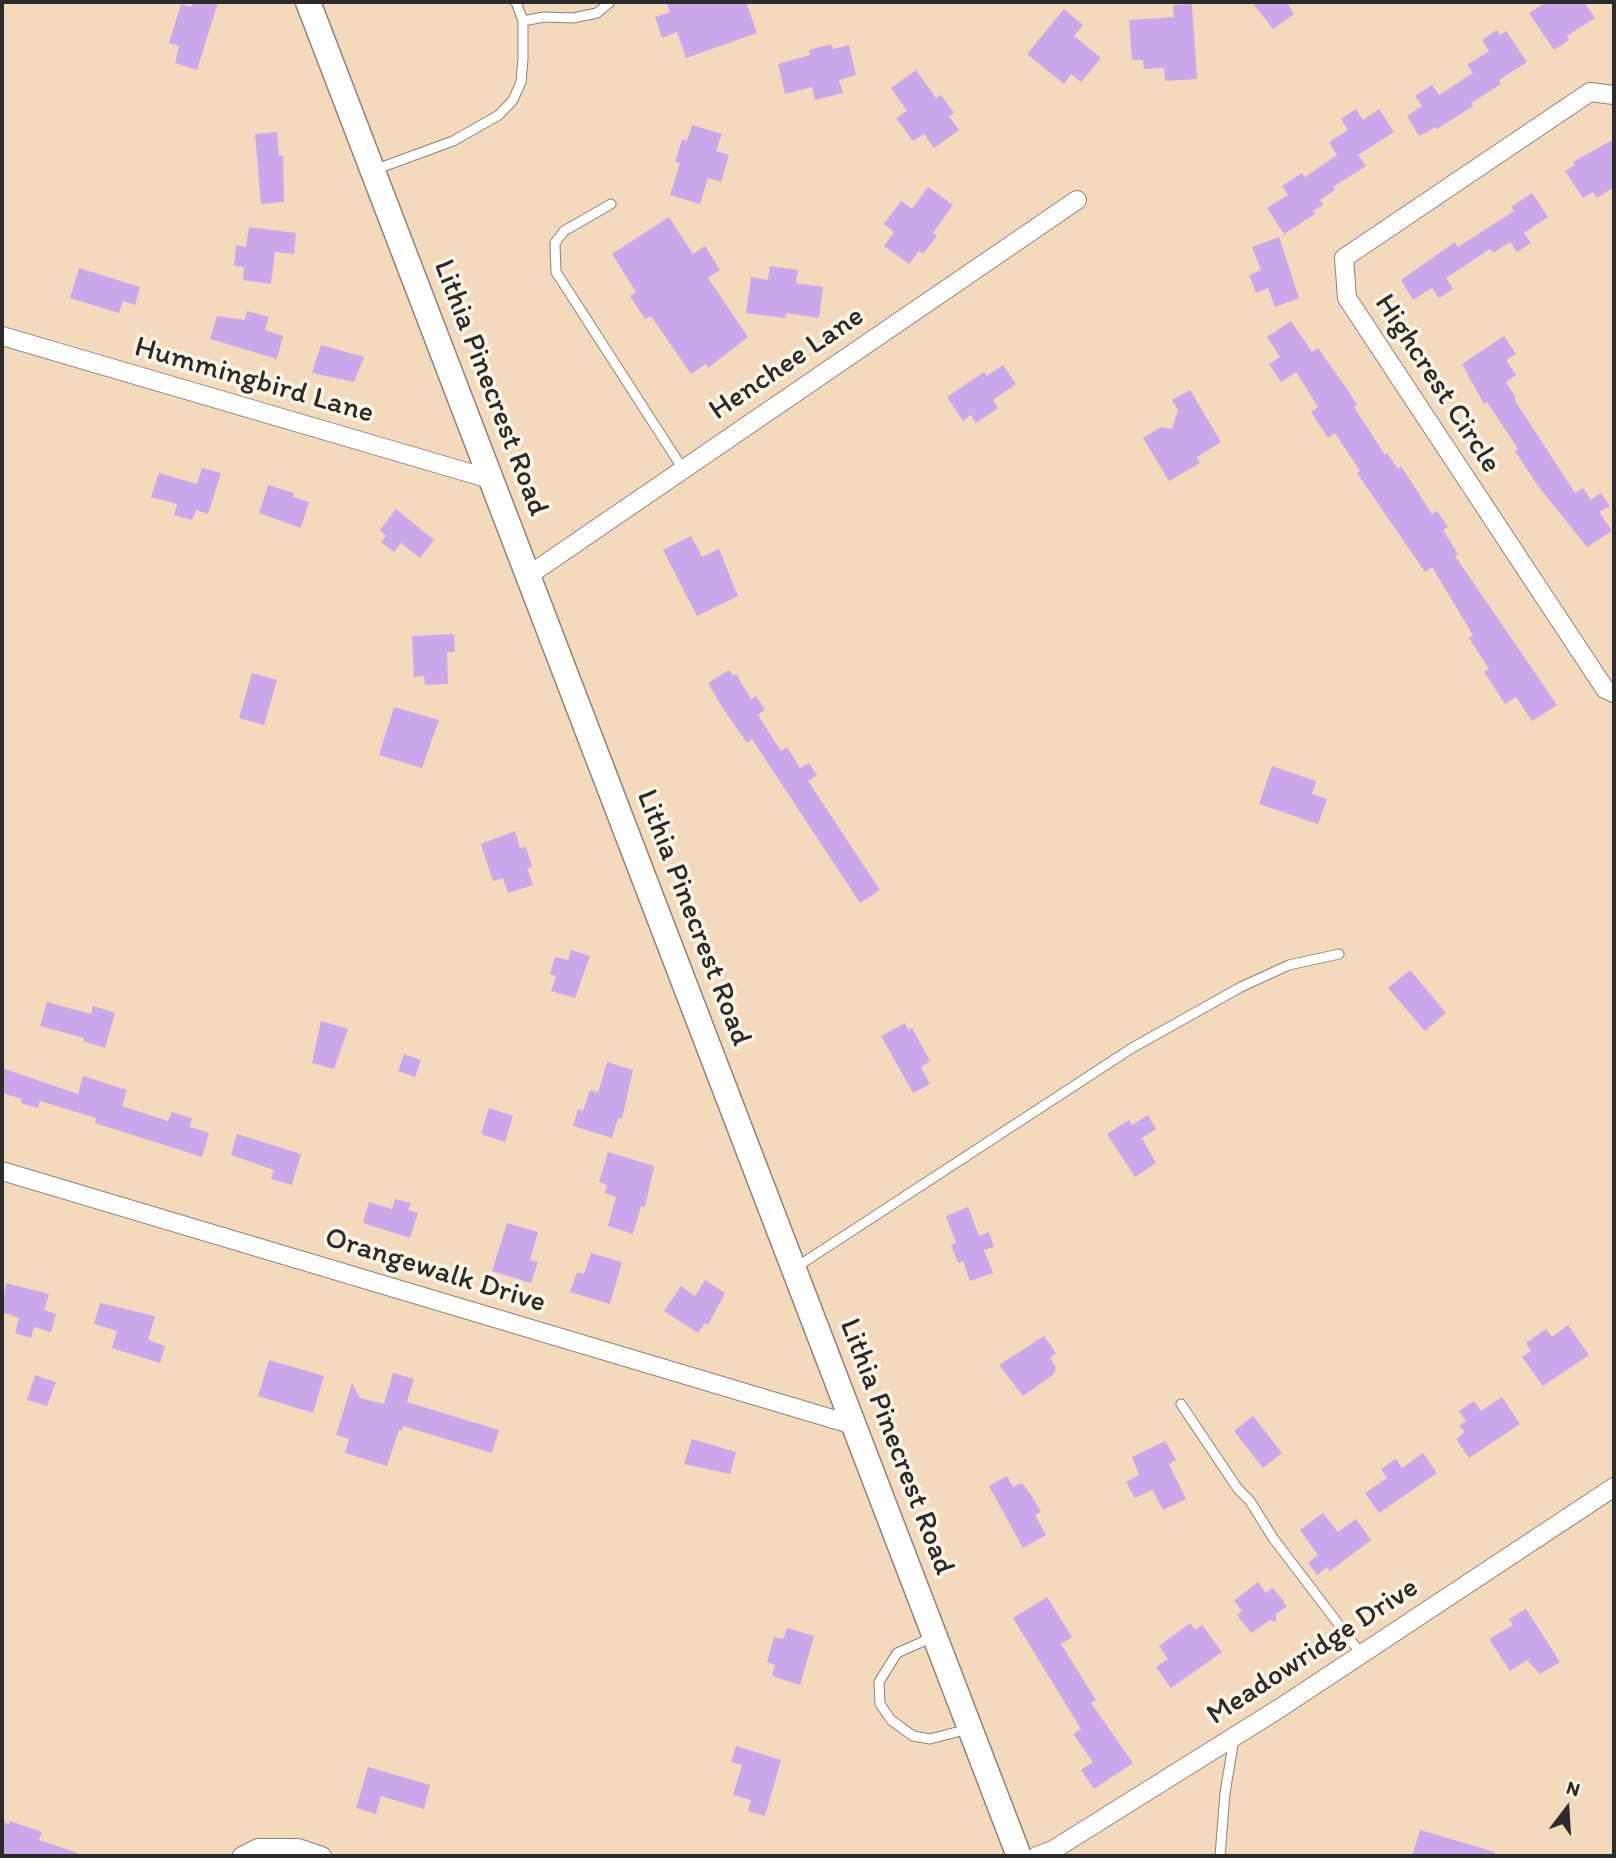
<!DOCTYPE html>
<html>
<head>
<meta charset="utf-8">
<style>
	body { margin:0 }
	#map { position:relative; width:1616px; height:1858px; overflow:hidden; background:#f4dabc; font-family:Itim,sans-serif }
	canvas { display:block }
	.frame { position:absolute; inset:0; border:4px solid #2b2b2b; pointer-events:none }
	.north { position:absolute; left:1532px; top:1774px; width:70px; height:70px; -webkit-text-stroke:5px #fcf5e5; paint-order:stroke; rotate:17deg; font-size:19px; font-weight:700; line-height:28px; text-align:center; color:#2b2b2b }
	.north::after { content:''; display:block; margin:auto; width:24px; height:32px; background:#2b2b2b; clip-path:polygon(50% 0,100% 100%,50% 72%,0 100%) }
</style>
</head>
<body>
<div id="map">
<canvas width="1616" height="1858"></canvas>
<div class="frame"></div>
<div class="north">N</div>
</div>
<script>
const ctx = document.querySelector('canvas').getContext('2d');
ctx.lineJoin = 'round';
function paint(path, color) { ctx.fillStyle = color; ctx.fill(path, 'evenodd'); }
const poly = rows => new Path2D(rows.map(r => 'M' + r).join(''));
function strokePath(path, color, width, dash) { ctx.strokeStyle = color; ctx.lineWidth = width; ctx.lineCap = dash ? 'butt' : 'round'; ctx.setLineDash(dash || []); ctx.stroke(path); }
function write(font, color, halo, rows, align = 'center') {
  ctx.font = font + ' Itim,sans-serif'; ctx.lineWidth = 7; ctx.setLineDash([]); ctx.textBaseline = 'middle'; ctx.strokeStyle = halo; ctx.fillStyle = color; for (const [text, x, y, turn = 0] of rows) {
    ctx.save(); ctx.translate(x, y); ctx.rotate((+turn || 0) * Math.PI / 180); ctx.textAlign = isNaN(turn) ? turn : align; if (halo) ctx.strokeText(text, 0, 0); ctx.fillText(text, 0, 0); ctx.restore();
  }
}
paint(poly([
	[193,2,218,2,197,70,175,63,179,46,169,43,181,4,191,7],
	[666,2,746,2,757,33,686,58,677,32,662,38,655,17,670,12],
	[1252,2,1292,2,1288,4,1294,14,1273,29],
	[1547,2,1584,2,1595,18,1567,36,1569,40,1554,50,1529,13],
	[1192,4,1197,79,1165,81,1164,68,1144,69,1143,60,1132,60,1129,20,1174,17,1173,5],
	[1064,9,1083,25,1074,36,1101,58,1081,82,1071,74,1064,84,1027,54],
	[1497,30,1500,35,1506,31,1527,62,1499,80,1501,84,1471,103,1473,106,1437,129,1436,127,1419,136,1407,116,1422,106,1415,96,1432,85,1439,95,1473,73,1467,65,1489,51,1482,40],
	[831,44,833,49,849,45,856,75,839,80,843,93,815,100,812,87,785,94,778,64,810,55,809,50],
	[916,70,936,98,941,95,954,113,949,116,959,130,934,148,924,134,913,141,896,118,907,111,891,88],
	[1356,109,1363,120,1379,109,1394,132,1358,155,1366,166,1333,187,1335,190,1320,200,1323,205,1313,211,1315,214,1284,234,1267,208,1288,195,1282,186,1302,173,1305,177,1337,155,1329,142,1348,130,1341,119],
	[692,125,722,134,716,151,729,155,721,182,708,178,700,204,670,195,680,163,675,162,682,139,687,141],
	[277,132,279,156,283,155,284,202,261,204,255,134],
	[1614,139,1614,187,1597,198,1593,192,1583,198,1565,171,1575,165,1573,162],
	[928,187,953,205,933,233,937,236,923,254,919,251,909,264,884,246,894,232,884,224,901,201,912,209],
	[1532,193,1548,217,1524,233,1531,243,1517,252,1510,242,1493,253,1490,249,1446,278,1453,289,1439,298,1432,288,1413,300,1401,280,1455,242,1458,247,1514,211,1511,207],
	[669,217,693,254,705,246,720,270,708,278,748,337,708,368,706,364,691,374,651,316,645,319,630,296,636,292,612,254],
	[249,227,296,233,294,254,275,252,271,284,243,280,244,267,234,266,236,245,246,247],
	[1279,237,1299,298,1275,307,1268,288,1256,293,1249,275,1261,270,1252,247],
	[770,266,798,270,796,283,823,287,819,318,786,313,785,318,746,313,751,277,768,280],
	[79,268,140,287,135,305,123,301,119,313,70,298],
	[247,311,269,317,265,330,283,336,277,359,210,339,217,316,245,320],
	[1291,321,1312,352,1318,348,1347,389,1357,405,1354,407,1385,455,1387,453,1398,469,1401,466,1432,514,1437,511,1448,527,1443,530,1458,554,1455,556,1557,705,1532,721,1516,697,1505,704,1484,672,1489,669,1469,638,1473,635,1432,567,1425,572,1357,473,1360,471,1335,433,1328,438,1311,412,1318,407,1296,372,1281,382,1269,364,1280,357,1267,337],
	[1504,336,1516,354,1506,360,1516,375,1506,382,1516,398,1514,399,1575,493,1583,488,1591,500,1601,493,1610,506,1599,512,1612,531,1587,547,1538,486,1515,451,1518,449,1487,402,1484,404,1462,364],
	[321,345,364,357,354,382,312,373],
	[1003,365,1016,384,993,400,998,408,976,423,971,415,963,421,947,397,984,372,987,376],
	[1190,390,1221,442,1197,457,1200,463,1169,481,1143,438,1161,427,1172,429,1178,410,1172,400],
	[202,468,221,473,208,514,196,510,192,520,174,515,177,504,151,497,159,473,197,484],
	[268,485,294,493,293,497,309,502,301,528,259,513],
	[396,509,434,540,420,558,401,543,394,552,381,542,386,536,380,530],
	[691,536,702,557,719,549,738,596,697,616,663,550],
	[454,634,455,652,447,652,448,684,425,685,424,676,414,677,412,636],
	[729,670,733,676,736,674,751,699,756,696,765,710,758,715,781,751,787,747,800,768,809,763,817,775,808,781,880,890,860,903,752,739,747,743,722,707,708,683],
	[252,673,277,680,264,725,239,718],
	[394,707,439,720,422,768,379,755],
	[1272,766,1316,781,1312,794,1327,799,1318,824,1259,804],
	[515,831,520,848,526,847,532,867,527,868,533,885,508,893,503,878,493,881,481,844],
	[571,950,590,956,575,998,551,991,556,976,550,974,555,957,568,960],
	[1410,970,1446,1013,1425,1031,1388,988],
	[47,1002,91,1014,93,1006,115,1013,105,1048,83,1041,84,1038,40,1026],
	[321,1021,348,1029,334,1069,312,1063],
	[905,1023,908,1030,912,1028,930,1061,921,1067,930,1084,913,1093,881,1036],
	[404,1054,421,1060,415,1077,398,1071],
	[607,1062,633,1070,622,1119,618,1118,612,1138,573,1126,578,1109,583,1111,590,1090,598,1093],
	[2,1068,78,1094,83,1076,127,1090,122,1106,168,1121,171,1112,192,1118,190,1127,209,1133,202,1157,95,1123,96,1118,40,1101,38,1108,21,1103,22,1099,2,1093],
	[489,1108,513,1116,505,1142,481,1134],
	[1148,1115,1156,1129,1142,1138,1156,1163,1135,1177,1107,1134,1129,1120,1132,1125],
	[237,1134,301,1154,292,1185,271,1179,274,1170,231,1155],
	[608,1152,654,1166,645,1207,641,1206,633,1234,608,1226,616,1197,605,1193,607,1185,599,1182],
	[395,1199,411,1203,408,1210,418,1213,410,1238,363,1223,369,1202,392,1209],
	[968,1207,979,1236,989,1232,994,1247,984,1250,993,1273,970,1281,963,1261,958,1263,951,1245,956,1243,946,1216],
	[507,1223,538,1232,530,1260,538,1262,531,1283,492,1271],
	[591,1253,622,1262,610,1304,570,1292,577,1272,584,1274],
	[705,1280,725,1293,708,1325,705,1323,698,1333,664,1311,681,1286,695,1296],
	[6,1283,49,1294,44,1310,56,1314,51,1332,34,1327,31,1338,15,1333,19,1318,2,1312],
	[100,1303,155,1316,148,1340,165,1346,160,1363,112,1348,117,1331,94,1324],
	[1568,1325,1589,1355,1543,1386,1522,1357,1531,1351,1526,1343,1546,1329,1552,1337],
	[1044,1336,1056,1353,1050,1358,1056,1367,1054,1374,1023,1396,999,1365],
	[269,1360,324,1376,313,1413,258,1396],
	[393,1373,414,1379,407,1402,499,1430,492,1453,403,1426,402,1431,399,1430,387,1466,345,1453,349,1439,336,1435,352,1383,360,1398,384,1404],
	[35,1375,56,1382,47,1406,27,1400],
	[1502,1397,1520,1424,1469,1458,1456,1439,1465,1432,1459,1426,1466,1421,1459,1411,1474,1401,1481,1411],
	[1253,1416,1282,1453,1263,1468,1234,1431],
	[692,1439,736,1452,730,1474,684,1464],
	[1165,1441,1176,1460,1169,1464,1186,1499,1163,1510,1152,1490,1135,1498,1126,1482,1139,1475,1132,1457],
	[1423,1453,1437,1473,1379,1513,1365,1493,1387,1478,1381,1469,1396,1459,1402,1468],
	[1007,1476,1013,1487,1022,1483,1031,1495,1041,1512,1035,1515,1046,1535,1023,1548,989,1486],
	[1323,1513,1338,1532,1356,1519,1371,1540,1330,1571,1327,1567,1317,1575,1308,1563,1318,1555,1300,1530],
	[1258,1582,1266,1593,1273,1588,1287,1606,1276,1614,1276,1622,1270,1620,1251,1633,1237,1615,1242,1611,1234,1601],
	[1047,1597,1072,1637,1061,1644,1096,1700,1091,1703,1133,1763,1094,1789,1081,1770,1093,1762,1073,1734,1081,1729,1013,1618],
	[1526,1609,1560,1662,1540,1674,1527,1660,1510,1671,1489,1639,1513,1625,1509,1619],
	[1190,1623,1195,1630,1202,1625,1222,1652,1171,1688,1156,1667,1168,1659,1159,1646],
	[787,1628,814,1636,800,1685,772,1676,775,1665,767,1662,774,1637,783,1639],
	[736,1746,781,1760,765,1816,748,1811,751,1800,733,1795,742,1765,731,1762],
	[368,1767,430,1785,424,1809,381,1796,376,1814,356,1808],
	[10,1821,42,1832,39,1840,78,1853,78,1856,2,1856,2,1822,9,1824],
	[1420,1830,1495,1852,1494,1856,1412,1856]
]), '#cba8eb');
const lane = poly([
	[523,21,544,17,573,18,597,13,610,2],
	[374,170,453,141,499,115,513,100,521,82,523,59,523,21,516,2],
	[611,204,564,231,555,243,556,272,683,469],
	[795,1268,1132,1048,1241,987,1289,965,1339,954],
	[1181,1404,1238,1489,1250,1501,1273,1538,1362,1655],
	[933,1637,897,1653,879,1682,880,1704,891,1720,913,1736,930,1739,968,1729],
	[1220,1856,1225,1793,1234,1739]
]);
const street = poly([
	[1614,95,1590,92,1344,258,1347,298,1605,689,1614,693],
	[2,336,490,479],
	[529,575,1077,200],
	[2,1171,853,1425],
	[242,1856,258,1848,298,1848,322,1856],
	[1037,1856,1053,1850,1280,1708,1614,1487]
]);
const secondary = poly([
	[308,2,1019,1856]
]);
strokePath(lane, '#908274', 11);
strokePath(street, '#908274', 20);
strokePath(secondary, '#908274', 27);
strokePath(lane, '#fff', 9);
strokePath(street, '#fff', 18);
strokePath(secondary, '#fff', 24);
write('30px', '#2b2b2b', '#fcf5e5', [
	["Henchee Lane",787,364,-34],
	["Hummingbird Lane",254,381,16],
	["Highcrest Circle",1437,384,57],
	["Lithia Pinecrest Road",490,388,69],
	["Lithia Pinecrest Road",693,918,69],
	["Orangewalk Drive",435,1271,17],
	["Lithia Pinecrest Road",896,1447,69],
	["Meadowridge Drive",1313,1652,-33]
]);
</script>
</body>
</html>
